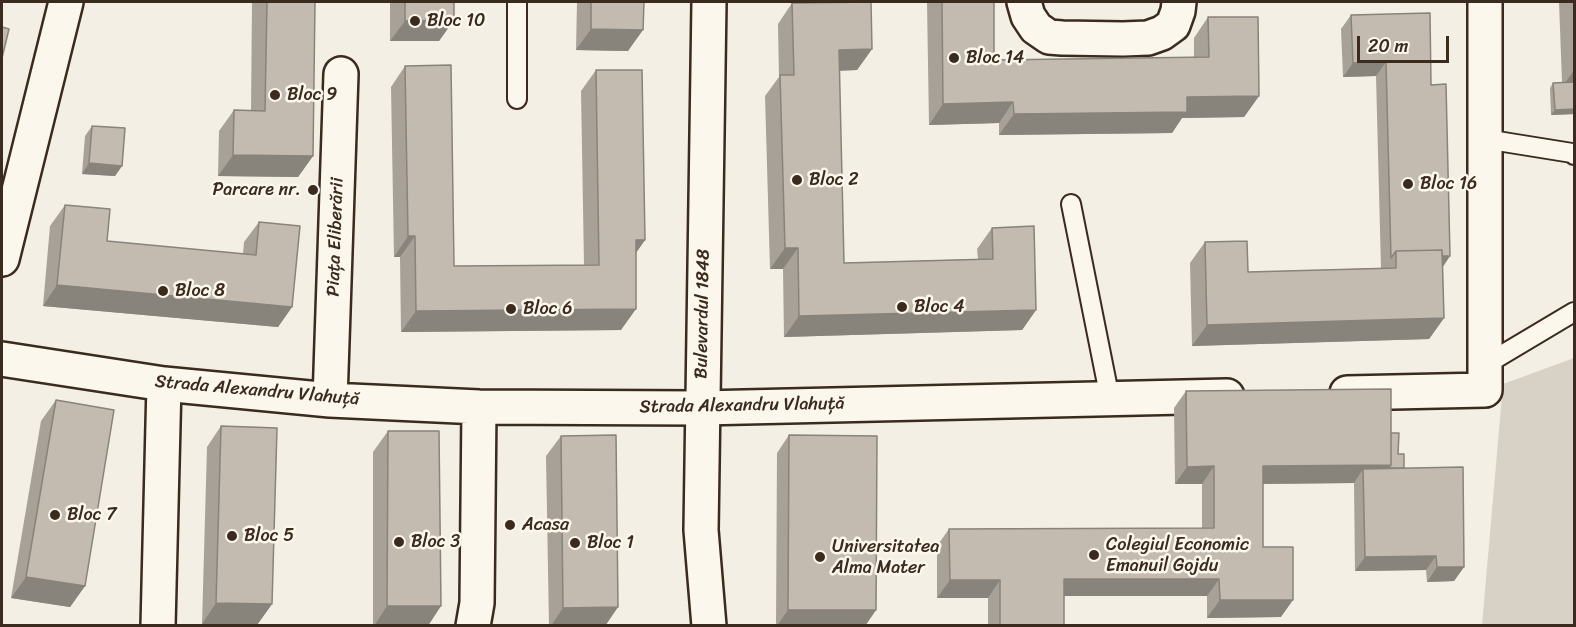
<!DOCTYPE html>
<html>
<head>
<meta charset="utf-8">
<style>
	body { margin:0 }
	#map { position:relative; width:1576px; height:627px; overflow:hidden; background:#f3efe4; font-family:Sriracha,sans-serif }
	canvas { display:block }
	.frame { position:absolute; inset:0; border:3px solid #3b2a1e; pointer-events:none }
	.scale { position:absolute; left:1357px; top:36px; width:92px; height:27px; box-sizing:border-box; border:3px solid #3b2a1e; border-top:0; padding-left:8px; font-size:18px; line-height:21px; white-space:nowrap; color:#3b2a1e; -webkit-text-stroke:4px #fbf7ec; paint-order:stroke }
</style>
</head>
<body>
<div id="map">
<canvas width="1576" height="627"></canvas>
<div class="frame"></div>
<div class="scale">20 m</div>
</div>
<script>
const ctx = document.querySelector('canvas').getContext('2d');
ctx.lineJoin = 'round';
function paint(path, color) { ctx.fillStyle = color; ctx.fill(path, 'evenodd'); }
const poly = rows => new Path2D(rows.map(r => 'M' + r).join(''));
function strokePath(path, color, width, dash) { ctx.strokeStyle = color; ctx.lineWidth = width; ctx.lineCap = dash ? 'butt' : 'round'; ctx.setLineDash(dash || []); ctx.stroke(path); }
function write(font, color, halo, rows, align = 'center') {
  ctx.font = font + ' Sriracha,sans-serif'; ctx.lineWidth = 5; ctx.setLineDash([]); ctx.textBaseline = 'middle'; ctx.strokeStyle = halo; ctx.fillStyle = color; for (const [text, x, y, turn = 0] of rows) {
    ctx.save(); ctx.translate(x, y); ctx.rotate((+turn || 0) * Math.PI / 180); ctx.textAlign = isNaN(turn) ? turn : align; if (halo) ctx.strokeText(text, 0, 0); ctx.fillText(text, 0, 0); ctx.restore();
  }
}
paint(poly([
	[1574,358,1574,625,1482,625,1503,384]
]), '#d8d1c6');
const service = poly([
	[517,99,517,2],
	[1485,139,1572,153,1574,155],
	[1071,204,1110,399],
	[1485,365,1574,312]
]);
const minor = poly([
	[1024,2,1028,16,1036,28,1049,37,1062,38,1123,39,1148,38,1162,33,1173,25,1178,11,1179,2],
	[2,259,66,2],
	[2,359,164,384,330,400,479,407,701,408,1227,396],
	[1347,393,1485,390,1485,2],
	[330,400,341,74],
	[158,626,164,384],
	[473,626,477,603,479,407]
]);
const tertiary = poly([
	[709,626,701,530,709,2]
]);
strokePath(service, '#3b2a1e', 22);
strokePath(minor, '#3b2a1e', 38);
strokePath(tertiary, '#3b2a1e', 38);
strokePath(service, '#fbf7ec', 18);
strokePath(minor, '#fbf7ec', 33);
strokePath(tertiary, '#fbf7ec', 33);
paint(poly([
	[252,2,315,2,313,156,298,177,218,176,219,131,234,110,251,110],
	[390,2,454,2,454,20,439,41,390,41],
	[577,2,644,2,628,51,576,50],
	[927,2,994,2,994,60,1194,57,1194,38,1208,17,1259,96,1244,117,1182,118,1172,133,999,135,999,123,929,125],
	[1559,2,1575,2,1575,114,1551,115,1550,88,1553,83,1562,82],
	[792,3,872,49,857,70,839,71,844,263,978,259,977,249,992,228,1036,310,1022,330,784,337,783,269,770,269,765,96,779,77,778,24],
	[1351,15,1431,85,1450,256,1443,267,1444,318,1429,339,1192,346,1190,263,1205,242,1248,272,1381,268,1376,76,1343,77,1341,29],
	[405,66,454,266,584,265,581,91,596,70,645,240,636,253,621,330,401,332,400,257,394,257,391,87],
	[92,126,122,166,115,176,82,174,85,136],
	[65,205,107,241,243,254,244,242,259,222,292,307,278,327,43,306,50,226],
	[1186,391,1391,433,1404,468,1464,567,1454,581,1427,582,1426,570,1355,571,1354,483,1263,484,1263,547,1281,617,1207,618,1207,596,1064,596,1064,626,988,626,988,598,937,598,937,546,949,529,1202,528,1202,484,1175,484,1174,408],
	[56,400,85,586,70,607,11,598,41,421],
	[221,426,272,604,257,625,202,624,207,447],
	[388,431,428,626,373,626,373,452],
	[789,435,876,610,865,626,776,626,777,453],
	[561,436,618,607,605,626,549,626,546,456]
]), '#a8a197');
paint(poly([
	[454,20,439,41,390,41,405,21],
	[591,29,643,30,628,51,576,50],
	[872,49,857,70,824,71,839,50],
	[1386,62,1376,76,1343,77,1353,63],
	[1575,69,1575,87,1562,87],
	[1259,96,1244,117,1182,118,1172,133,999,135,1014,114,1187,97],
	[1013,102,999,123,929,125,943,104],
	[1575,109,1575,114,1551,115,1555,110],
	[233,155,313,156,298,177,218,176],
	[89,163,122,166,115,176,82,174],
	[408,236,415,236,400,257,394,257],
	[636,240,645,240,630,261],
	[785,248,798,248,783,269,770,269],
	[1450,256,1440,270,1396,268,1396,258],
	[57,285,292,307,278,327,43,306],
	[636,309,621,330,401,332,416,311],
	[1036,310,1022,330,784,337,799,316],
	[1444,318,1429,339,1192,346,1207,325],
	[1391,465,1383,477,1363,469,1354,483,1251,484,1263,466],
	[1214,466,1202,484,1175,484,1187,467],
	[1436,556,1426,570,1355,571,1365,557],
	[1437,567,1464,567,1454,581,1427,582],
	[26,577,85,586,70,607,11,598],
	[1064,579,1219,579,1207,596,1052,596],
	[950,580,1000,580,988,598,937,598],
	[1220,600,1293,600,1281,617,1207,618],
	[216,603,272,604,257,625,202,624],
	[387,606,441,606,428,626,374,626],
	[618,607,605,626,551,626,563,608],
	[788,610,876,610,865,626,777,626]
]), '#88837b');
const building = poly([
	[267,2,315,2,313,156,233,155,234,110,265,111,267,2],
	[405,2,454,2,454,20,405,21,405,2],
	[591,2,644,2,643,30,591,29,591,2],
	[871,2,872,49,839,50,844,263,993,259,992,228,1034,226,1036,310,799,316,798,248,785,248,780,75,794,75,792,3,871,2],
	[942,2,994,2,994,60,1209,57,1208,17,1258,17,1259,96,1187,97,1187,112,1014,114,1013,102,943,104,942,2],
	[1430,13,1431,85,1446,84,1450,256,1442,256,1442,250,1396,251,1391,258,1386,62,1353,63,1351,15,1430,13],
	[2,27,9,29,2,58,2,27],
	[451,65,454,266,599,265,596,70,642,70,645,240,636,240,636,309,416,311,415,236,408,236,405,66,451,65],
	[1575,82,1575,109,1555,110,1553,83,1575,82],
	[92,126,125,128,122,166,89,163,92,126],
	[65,205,110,209,107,241,256,255,259,222,300,226,292,307,57,285,65,205],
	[1247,241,1248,272,1396,268,1396,251,1442,250,1444,318,1207,325,1205,242,1247,241],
	[1391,389,1391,465,1263,466,1263,547,1293,547,1293,600,1220,600,1219,579,1064,579,1064,626,1000,626,1000,580,950,580,949,529,1214,528,1214,466,1187,467,1186,391,1391,389],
	[56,400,114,410,85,586,26,577,56,400],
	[221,426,277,428,272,604,216,603,221,426],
	[388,431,439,431,441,606,387,606,388,431],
	[1391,433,1399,433,1398,454,1404,454,1404,468,1389,468,1391,465,1391,433],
	[616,435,618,607,563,608,561,436,616,435],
	[789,435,877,436,876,610,788,610,789,435],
	[1463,467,1464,567,1437,567,1436,556,1365,557,1363,469,1463,467]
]);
paint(building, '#c3bbb0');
strokePath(building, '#88837b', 1.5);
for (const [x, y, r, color] of [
	[415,21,6,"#3b2a1e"],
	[954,58,6,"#3b2a1e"],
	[275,95,6,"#3b2a1e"],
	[797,180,6,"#3b2a1e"],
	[1408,184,6,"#3b2a1e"],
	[313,190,6,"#3b2a1e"],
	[163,291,6,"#3b2a1e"],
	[902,307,6,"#3b2a1e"],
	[511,309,6,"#3b2a1e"],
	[55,515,6,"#3b2a1e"],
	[510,525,6,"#3b2a1e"],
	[232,536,6,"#3b2a1e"],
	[399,542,6,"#3b2a1e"],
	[575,543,6,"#3b2a1e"],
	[1094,555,6,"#3b2a1e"],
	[820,557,6,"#3b2a1e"]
]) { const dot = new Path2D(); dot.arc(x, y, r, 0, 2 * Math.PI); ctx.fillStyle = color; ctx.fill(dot); strokePath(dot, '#fbf7ec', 2); }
write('18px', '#3b2a1e', '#fbf7ec', [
	["Bloc 10",427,21],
	["Bloc 14",966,58],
	["Bloc 9",287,95],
	["Bloc 2",809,180],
	["Bloc 16",1420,184],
	["Parcare nr.",301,190,"right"],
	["Bloc 8",175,291],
	["Bloc 4",914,307],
	["Bloc 6",523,309],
	["Bloc 7",67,515],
	["Acasa",522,525],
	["Bloc 5",244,536],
	["Bloc 3",411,542],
	["Bloc 1",587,543],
	["Colegiul Economic",1106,545],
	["Emanuil Gojdu",1106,566],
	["Universitatea",832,547],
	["Alma Mater",832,568]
], 'left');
write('18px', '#3b2a1e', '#fbf7ec', [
	["Piața Eliberării",336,237,-88],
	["Bulevardul 1848",703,314,-89],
	["Strada Alexandru Vlahuță",257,391,5],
	["Strada Alexandru Vlahuță",742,406,-1]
]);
</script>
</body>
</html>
